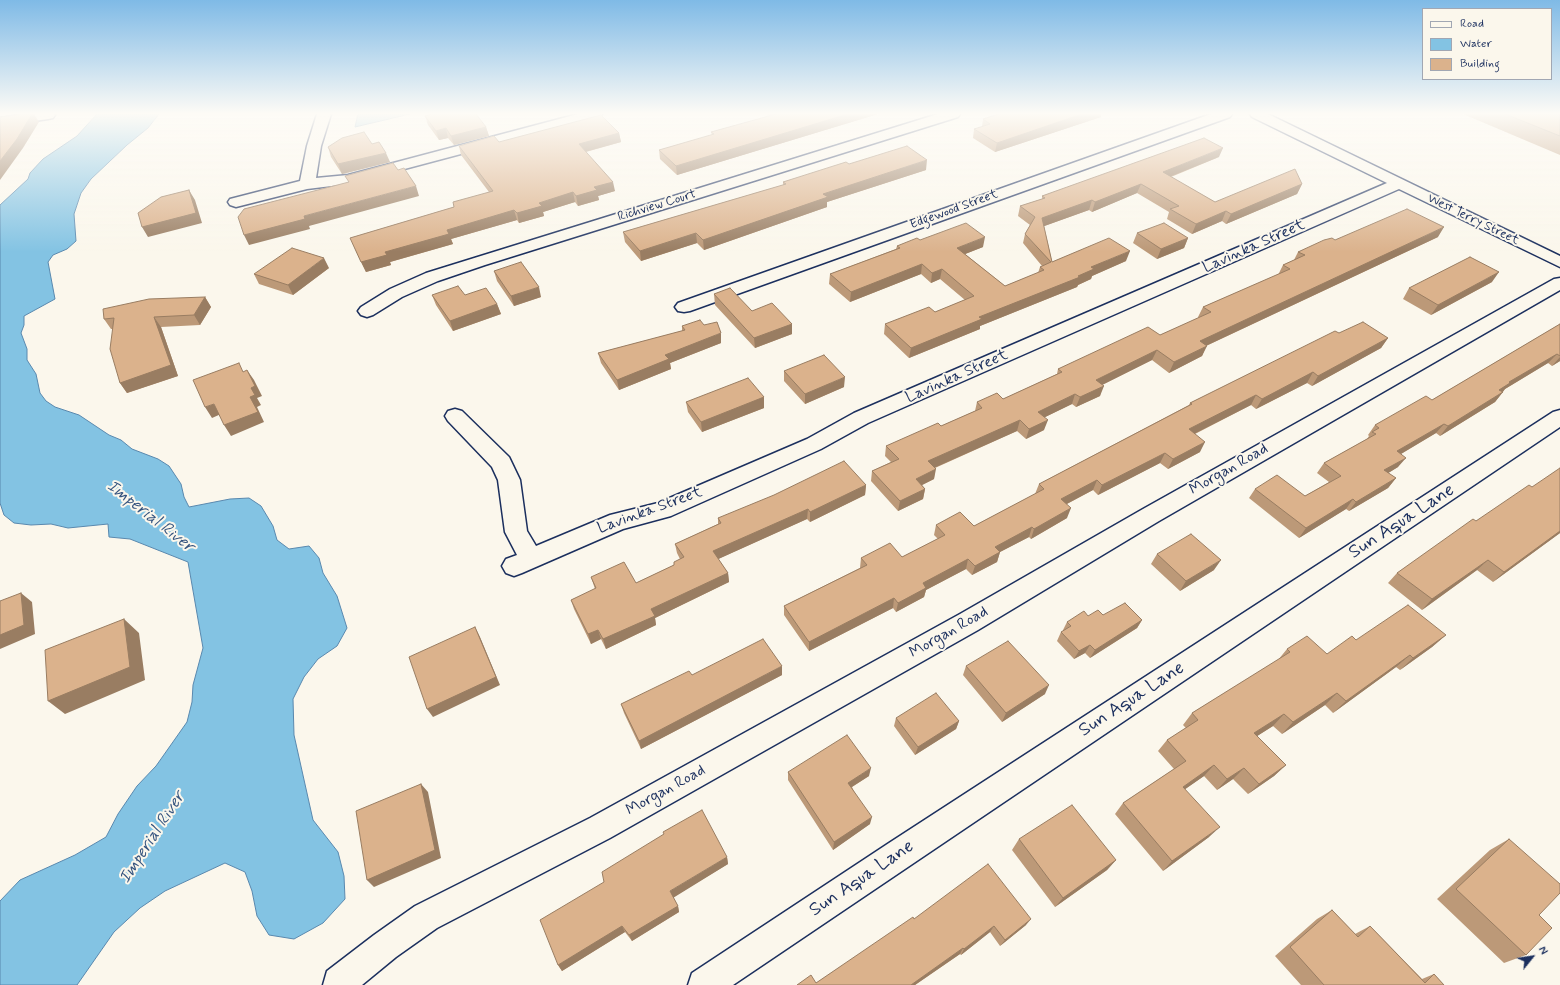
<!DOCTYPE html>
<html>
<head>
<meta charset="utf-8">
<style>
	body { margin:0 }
	#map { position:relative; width:1560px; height:985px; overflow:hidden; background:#fbf7ec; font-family:Mynerve,sans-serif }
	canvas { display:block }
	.legend { position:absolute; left:1422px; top:8px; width:130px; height:72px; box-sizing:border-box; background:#fbf7ec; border:1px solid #a1a7b3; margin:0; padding:5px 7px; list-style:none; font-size:12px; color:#1b2f5e }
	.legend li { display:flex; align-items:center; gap:8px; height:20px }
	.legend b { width:20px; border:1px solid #a1a7b3 }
	.north { position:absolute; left:1512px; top:937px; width:40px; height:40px; -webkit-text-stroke:3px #fbf7ec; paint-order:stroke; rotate:60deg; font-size:11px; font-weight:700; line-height:16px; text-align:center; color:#1b2f5e }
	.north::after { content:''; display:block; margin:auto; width:14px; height:18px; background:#1b2f5e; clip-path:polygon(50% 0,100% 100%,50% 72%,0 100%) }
</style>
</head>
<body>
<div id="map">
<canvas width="1560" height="985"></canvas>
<ul class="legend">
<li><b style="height:5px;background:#fbf7ec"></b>Road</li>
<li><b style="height:11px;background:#83c3e3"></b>Water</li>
<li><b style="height:11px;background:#dbb28c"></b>Building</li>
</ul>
<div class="north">N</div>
</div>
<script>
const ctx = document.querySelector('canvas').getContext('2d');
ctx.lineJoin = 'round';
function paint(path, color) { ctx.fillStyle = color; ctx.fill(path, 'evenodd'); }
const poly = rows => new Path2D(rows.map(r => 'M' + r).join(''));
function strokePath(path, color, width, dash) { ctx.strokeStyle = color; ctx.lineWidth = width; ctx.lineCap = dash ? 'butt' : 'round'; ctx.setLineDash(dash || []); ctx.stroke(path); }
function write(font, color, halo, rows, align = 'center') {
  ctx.font = font + ' Mynerve,sans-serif'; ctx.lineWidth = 4; ctx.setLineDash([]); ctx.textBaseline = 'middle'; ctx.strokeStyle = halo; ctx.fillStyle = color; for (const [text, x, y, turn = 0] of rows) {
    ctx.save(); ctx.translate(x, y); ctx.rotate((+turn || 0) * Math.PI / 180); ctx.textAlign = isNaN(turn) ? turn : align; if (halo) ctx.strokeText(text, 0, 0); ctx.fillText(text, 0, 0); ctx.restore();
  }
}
const water = poly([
	[97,114,159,114,148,128,127,145,91,179,81,193,74,214,76,241,67,249,53,255,48,262,55,299,24,316,24,325,21,333,27,349,27,360,36,374,40,393,46,401,55,407,79,415,109,435,121,440,132,449,158,459,169,466,181,484,184,497,189,507,230,499,249,498,261,506,273,526,277,540,289,549,309,546,319,558,323,573,337,596,347,628,337,646,318,659,304,677,293,699,294,735,313,820,338,852,344,876,345,899,323,923,294,939,269,935,257,916,252,891,245,872,225,863,165,891,140,908,114,932,77,985,0,985,0,901,20,880,75,855,106,837,118,814,137,786,156,766,187,722,192,702,193,685,203,648,188,562,130,539,109,537,108,524,68,528,51,524,31,525,14,523,4,515,0,503,0,205,28,179,30,173,43,159,77,136,97,114],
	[358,114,410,114,355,127,358,114]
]);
paint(water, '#83c3e3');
strokePath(water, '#5988ae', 1);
const minor = poly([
	[25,114,54,114,55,115,53,118,48,119,0,126,0,118,25,114],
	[317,114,331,114,321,146,316,178,348,175,578,114,602,114,600,117,348,184,307,189,236,207,230,205,228,202,230,199,300,181,307,146,317,114],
	[938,114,960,114,958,117,485,265,438,281,402,297,373,315,367,317,361,315,358,311,361,307,390,289,426,273,938,114],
	[1211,114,1232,114,1230,117,690,311,684,312,678,311,675,307,678,303,1211,114],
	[1250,114,1268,114,1560,256,1560,267,1399,189,868,423,821,449,671,516,623,529,522,573,514,576,506,573,502,566,506,559,517,555,505,532,498,480,492,467,448,421,445,416,448,411,455,409,462,411,509,457,520,480,527,531,536,546,610,515,658,503,807,439,854,413,1387,183,1252,117,1250,114],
	[1560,278,1560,290,1159,521,978,630,610,838,437,928,396,957,362,985,323,985,327,971,374,935,415,906,590,818,960,614,1143,509,1554,279,1560,278],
	[1560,410,1560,427,733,985,688,985,692,973,889,843,1553,412,1560,410]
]);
strokePath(minor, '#1b2f5e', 3);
paint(minor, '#fbf7ec');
paint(poly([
	[768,114,878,114,677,175,660,159,659,150,712,135,711,132,770,116],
	[999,114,1101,114,1101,117,995,152,973,138,974,129,982,127,983,119],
	[1463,114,1560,114,1560,155],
	[425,116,486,127,489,136,454,145,448,138,439,140,428,125],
	[619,133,621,142,586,152,615,191,598,196,599,200,578,206,575,202,543,212,544,216,519,223,517,220,451,239,453,244,390,262,391,265,366,272,350,238,454,207,489,192,461,155,459,146,499,142],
	[372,144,390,162,342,174,331,157,328,147],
	[1219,157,1171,177,1215,202,1302,184,1297,194,1226,224,1222,221,1192,234,1167,219,1169,212,1137,193,1092,212,1089,210,1044,226,1052,262,1126,261,1092,276,1091,279,1078,285,1077,287,980,326,980,329,909,358,884,334,885,324,935,312,965,300,940,279,931,283,921,274,850,302,829,284,830,274,896,249,897,246,920,240,983,247,965,254,1005,286,1038,273,1040,267,1042,266,1023,243,1025,234,1030,225,1018,216,1020,206,1042,199,1042,196],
	[849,164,926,170,827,202,827,207,704,250,697,243,641,261,625,242,623,232,783,185,783,182],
	[1137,233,1188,238,1184,248,1157,259,1133,243],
	[1438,237,1206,346,1202,356,1169,373,1152,360,1102,385,1100,396,1076,407,1072,404,1045,417,1044,430,1026,439,1017,431,935,468,934,479,922,485,925,489,923,499,898,511,871,481,872,471,891,462,885,456,886,446,941,426,975,411,977,402,1003,399,1057,374,1058,369,1160,335,1199,318,1198,317,1203,307,1278,275,1283,265,1294,260,1298,252,1335,240],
	[329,268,293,295,259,284,254,274],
	[494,271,541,297,514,306,497,281],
	[1492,282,1431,315,1403,299,1409,288],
	[714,294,752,311,792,324,792,334,755,348,715,305],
	[432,295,465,295,497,304,501,314,453,331,436,305],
	[205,297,211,307,200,325,161,327,178,376,127,393,120,383,113,329,111,329,104,319],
	[1560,324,1560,361,1552,366,1548,363,1505,389,1495,402,1440,436,1436,433,1401,454,1398,467,1388,473,1396,478,1388,488,1349,511,1346,509,1299,538,1249,498,1255,489,1305,496,1329,482,1317,473,1324,463,1367,439,1369,436,1368,435,1375,425,1432,400],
	[704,325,721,343,670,363,671,369,619,390,601,363,598,353,682,331,682,326],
	[1339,333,1388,338,1381,348,1312,386,1307,383,1256,409,1251,405,1195,434,1200,452,1168,469,1160,463,1098,495,1093,490,1067,504,1067,518,1031,539,1029,537,1000,552,997,562,972,575,966,569,926,590,924,597,896,612,893,608,809,651,784,615,784,606,860,568,861,558,902,557,938,539,934,535,936,525,974,526,1035,494,1039,484,1189,405,1190,403],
	[784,371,844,387,805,404,784,381],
	[764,397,764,408,702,432,688,412,686,402],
	[866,485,865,495,810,522,807,519,718,559,728,573,729,582,655,618,656,625,606,649,601,639,591,644,574,609,571,600,595,589,591,577,636,583,674,565,680,559,677,553,675,544,718,524,718,518],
	[1532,487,1560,533,1493,582,1477,570,1422,610,1388,583,1397,573,1476,521],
	[1157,554,1214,570,1180,591,1151,564],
	[1103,615,1142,620,1137,628,1090,658,1085,653,1074,659,1057,641,1061,632,1064,631,1063,630,1067,622,1088,616],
	[1446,635,1432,647,1400,670,1396,667,1333,713,1325,705,1282,734,1273,726,1257,736,1286,765,1274,776,1248,794,1233,779,1217,790,1204,776,1185,789,1209,837,1163,871,1115,814,1123,803,1174,769,1158,751,1167,740,1186,728,1183,725,1192,713,1278,660,1287,649,1327,654,1356,640],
	[966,666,1045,694,1002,722,963,675],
	[692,675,782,675,641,749,624,713,621,704],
	[896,718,959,721,956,729,915,755,894,726],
	[788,772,869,776,852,787,870,824,833,850,788,780],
	[1019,839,1116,860,1107,870,1055,907,1012,850],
	[1509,839,1539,915,1526,955,1504,963,1437,899,1490,850],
	[727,857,728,864,673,897,678,906,679,912,632,941,625,932,562,971,558,965],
	[1332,910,1355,934,1370,926,1422,979,1434,974,1444,985,1301,985,1275,956,1317,919],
	[914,919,1026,925,1000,946,990,932,961,955,960,954,915,985,797,985,816,983]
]), '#bc9978');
paint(poly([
	[32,114,34,114,39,122,23,148,0,180,0,161],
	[848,114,878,114,677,175,676,166],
	[1082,114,1101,114,1101,117,995,152,997,143],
	[486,127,489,136,454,145,451,136],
	[446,128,448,138,439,140,436,131],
	[619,133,621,142,581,153,579,144],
	[1223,148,1219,157,1159,181,1163,172],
	[386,153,390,162,342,174,338,164],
	[927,160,926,170,827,202,827,207,704,250,703,240,823,194],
	[613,182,615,191,598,196,599,200,578,206,576,196,594,187],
	[1141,184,1137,193,1092,212,1095,202],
	[1302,184,1297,194,1226,224,1231,214],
	[416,186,419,196,309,226,310,229,249,245,244,235,304,216],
	[189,190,195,200,202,223,148,237,142,227],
	[573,192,575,202,543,212,544,216,519,223,517,213,539,203],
	[1092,200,1089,210,1039,228,1042,218],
	[514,210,517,220,451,239,453,244,390,262,391,265,366,272,361,262,385,252,447,230],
	[1226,211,1222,221,1192,234,1196,224],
	[1444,227,1438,237,1195,351,1200,341],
	[696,233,697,243,641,261,640,251],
	[985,237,983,247,955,258,957,248],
	[1188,238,1184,248,1157,259,1161,249],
	[1130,251,1126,261,1092,276,1091,279,1078,285,1077,287,980,326,980,329,909,358,911,348,979,317,1078,276,1091,267],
	[324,258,329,268,293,295,288,285],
	[922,264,921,274,850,302,851,292],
	[942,269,940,279,931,283,932,273],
	[1499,272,1492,282,1431,315,1438,305],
	[539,287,541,297,514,306,511,296],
	[205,297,211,307,200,325,194,315],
	[497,304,501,314,453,331,450,321],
	[154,317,161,327,178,376,127,393,120,383],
	[792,324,792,334,755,348,754,338],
	[721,333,721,343,670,363,671,369,619,390,617,380,665,355],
	[1388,338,1381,348,1312,386,1318,376],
	[1207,346,1202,356,1169,373,1174,362],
	[1157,350,1152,360,1092,390,1096,380],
	[1557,354,1548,363,1505,389,1502,393,1499,390,1509,382],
	[1560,357,1560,361,1552,366],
	[247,370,254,380,262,396,257,398,261,405,257,407,264,422,231,436,224,425,250,397,251,388],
	[1313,372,1307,383,1256,409,1262,399],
	[845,377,844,387,805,404,805,394],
	[1104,386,1100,396,1076,407,1080,397],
	[1503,392,1495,402,1440,436,1448,426],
	[1075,394,1072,404,1035,422,1038,412],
	[1256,395,1251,405,1184,439,1189,429],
	[764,397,764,408,702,432,701,422],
	[214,404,221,414,212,418,205,407],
	[1020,420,1017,431,927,471,928,461],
	[1048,420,1044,430,1026,439,1029,429],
	[1444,424,1436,433,1389,461,1397,451],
	[1205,442,1200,452,1168,469,1173,459],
	[1165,453,1160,463,1098,495,1102,485],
	[1406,458,1398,467,1377,480,1384,470],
	[936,469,934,479,914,489,916,479],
	[1396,478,1388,488,1349,511,1356,502],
	[1097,480,1093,490,1057,509,1061,499],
	[866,485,865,495,810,522,810,512],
	[925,489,923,499,898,511,900,501],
	[1353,499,1346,509,1299,538,1306,528],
	[1071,508,1067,518,1031,539,1034,529],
	[808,509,807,519,714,561,713,551],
	[1032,527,1029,537,1000,552,997,562,972,575,975,566,995,547],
	[1560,531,1560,533,1493,582,1504,572],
	[968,559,966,569,926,590,924,597,896,612,898,603,923,583],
	[1221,560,1214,570,1180,591,1186,581],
	[1488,560,1477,570,1422,610,1432,599],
	[728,573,729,582,655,618,656,625,606,649,603,639,651,609],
	[21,593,32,602,35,634,0,649,0,635],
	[894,598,893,608,809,651,809,642],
	[124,619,139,633,145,680,65,714,48,701],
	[1142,620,1137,628,1090,658,1095,650],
	[475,627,480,637,500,685,433,717,427,709],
	[598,630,601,639,591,644,588,634],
	[1446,635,1432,647,1400,670,1413,658],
	[1090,645,1085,653,1074,659,1079,651],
	[1410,655,1396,667,1333,713,1346,701],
	[782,666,782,675,641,749,639,741],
	[1049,685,1045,694,1002,722,1006,713],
	[1337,693,1325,705,1282,734,1293,722],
	[1284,714,1273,726,1243,745,1254,733],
	[959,721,956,729,915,755,918,747],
	[1214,765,1204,776,1174,797,1183,787],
	[1286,765,1274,776,1248,794,1259,784],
	[871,768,869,776,847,790,848,783],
	[1244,768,1233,779,1217,790,1227,779],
	[421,784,428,792,441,858,374,887,367,880],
	[872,817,870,824,833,850,834,842],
	[1220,827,1209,837,1163,871,1172,861],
	[727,857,728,864,673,898,670,891],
	[1116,860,1107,870,1055,907,1063,898],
	[678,906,679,912,632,941,629,935],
	[1031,919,1026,925,1000,946,1005,940],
	[622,926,625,932,562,971,558,965],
	[994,926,990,932,961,955,964,949],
	[963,948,960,954,915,985,911,985]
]), '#997d62');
const building = poly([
	[23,114,32,114,17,139,0,161,0,117,23,114],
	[431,114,476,114,486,127,451,136,446,128,436,131,425,116,431,114],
	[776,114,848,114,676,166,659,150,714,134,711,132,776,114],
	[999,114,1082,114,997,143,974,129,990,124,983,119,999,114],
	[1505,114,1560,114,1560,136,1505,114],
	[601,115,619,133,579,144,613,182,594,187,597,190,576,196,573,192,539,203,542,206,517,213,514,210,447,230,449,234,385,252,387,255,361,262,350,238,454,207,453,202,493,191,459,146,494,136,499,142,601,115],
	[364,132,372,144,379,142,386,153,338,164,328,147,342,138,364,132],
	[1204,138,1223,148,1163,172,1215,202,1295,169,1302,184,1231,214,1226,211,1196,224,1170,209,1179,206,1141,184,1095,202,1092,200,1042,218,1052,262,1109,238,1130,251,1091,267,1094,269,1078,276,1080,277,979,317,982,319,911,348,885,324,929,307,935,312,974,296,942,269,932,273,922,264,851,292,830,274,900,248,897,246,917,238,920,240,966,223,985,237,957,248,1005,286,1044,270,1040,267,1051,262,1025,234,1035,217,1020,206,1045,198,1042,196,1204,138],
	[907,146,927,160,823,194,828,197,703,240,696,233,640,251,623,232,786,184,783,182,846,162,849,164,907,146],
	[393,163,398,170,404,168,416,186,304,216,305,219,244,235,238,217,244,209,349,182,345,176,393,163],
	[189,190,196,213,142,227,138,213,161,197,189,190],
	[1407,209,1444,227,1200,341,1207,346,1174,362,1157,350,1096,380,1104,386,1080,397,1075,394,1038,412,1048,420,1029,429,1020,420,928,461,936,469,916,479,925,489,900,501,872,471,899,459,886,446,938,423,941,426,982,408,977,402,997,393,1003,399,1062,372,1058,369,1148,327,1160,335,1211,312,1203,307,1290,269,1283,265,1305,255,1298,252,1324,240,1332,238,1335,240,1407,209],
	[1164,223,1188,238,1161,249,1137,233,1164,223],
	[292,248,324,258,288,285,254,274,292,248],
	[1470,257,1499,272,1438,305,1409,288,1470,257],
	[521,262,539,287,511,296,494,271,521,262],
	[458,286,465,295,486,288,497,304,450,321,432,295,458,286],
	[730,288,752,311,772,303,792,324,754,338,714,294,730,288],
	[205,297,194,315,154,317,171,365,120,383,110,349,114,318,104,319,103,309,149,299,205,297],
	[700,320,704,325,717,322,721,333,665,355,669,359,617,380,598,353,685,330,682,326,700,320],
	[1363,322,1388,338,1318,376,1313,372,1262,399,1256,395,1189,429,1205,442,1173,459,1165,453,1102,485,1097,480,1061,499,1071,508,1034,529,1032,527,995,547,1000,552,975,566,968,559,923,583,926,588,898,603,894,598,809,642,784,606,867,565,861,558,890,543,902,557,945,535,936,525,960,512,974,526,1044,489,1039,484,1192,404,1190,403,1335,331,1339,333,1363,322],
	[1560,324,1560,356,1557,354,1509,382,1510,383,1499,390,1503,392,1448,426,1444,424,1397,451,1406,458,1384,470,1396,478,1356,502,1353,499,1306,528,1255,489,1277,475,1305,496,1341,476,1324,463,1376,434,1372,432,1379,428,1375,425,1426,396,1432,400,1560,324],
	[824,355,845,377,805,394,784,371,824,355],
	[239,363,243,372,247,370,255,386,251,388,255,395,250,397,258,412,224,425,214,404,205,407,193,380,239,363],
	[748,378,764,397,701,422,686,402,748,378],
	[844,461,866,485,810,512,808,509,713,551,728,573,651,609,655,616,603,639,598,630,588,634,571,600,596,588,591,577,624,562,636,583,674,565,674,562,684,557,675,544,721,523,718,518,774,495,844,461],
	[1560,468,1560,531,1504,572,1488,560,1432,599,1397,573,1473,519,1476,521,1529,485,1532,487,1560,468],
	[1191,534,1221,560,1186,581,1157,554,1191,534],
	[21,593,24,625,0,635,0,601,21,593],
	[1125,603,1142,620,1095,650,1090,645,1079,651,1061,632,1071,626,1067,622,1084,611,1088,616,1098,610,1103,615,1125,603],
	[1408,605,1446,635,1413,658,1410,655,1346,701,1337,693,1293,722,1284,714,1254,733,1286,765,1259,784,1244,768,1227,779,1214,765,1183,787,1220,827,1172,861,1123,803,1186,761,1167,740,1198,720,1192,713,1290,652,1287,649,1307,636,1327,654,1352,636,1356,640,1408,605],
	[124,619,130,667,48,701,45,650,124,619],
	[475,627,496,677,427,709,409,657,475,627],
	[763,639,782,666,639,741,621,704,689,671,692,675,763,639],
	[1008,641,1049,685,1006,713,966,666,1008,641],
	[936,693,959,721,918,747,896,718,936,693],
	[847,735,871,768,848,783,872,817,834,842,788,772,847,735],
	[421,784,435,850,367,880,356,811,421,784],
	[1072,805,1116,860,1063,898,1019,839,1072,805],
	[702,810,727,857,670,891,678,906,629,935,622,926,558,965,540,920,604,882,602,872,664,834,663,832,702,810],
	[1509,839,1560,884,1560,893,1539,915,1552,928,1526,955,1456,889,1509,839],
	[988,864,1031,919,1005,940,994,926,964,949,963,948,911,985,797,985,811,975,816,983,913,917,914,919,988,864],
	[1332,910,1358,937,1370,926,1425,983,1434,974,1444,985,1324,985,1290,947,1332,910]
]);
paint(building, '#dbb28c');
strokePath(building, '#997d62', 1);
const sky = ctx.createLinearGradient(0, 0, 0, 252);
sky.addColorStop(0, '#7fbae6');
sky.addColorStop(0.45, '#fdfbf6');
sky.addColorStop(1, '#fdfbf600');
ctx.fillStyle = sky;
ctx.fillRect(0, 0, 1560, 252);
write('13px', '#1b2f5e', '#fbf7ec', [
	["Richview Court",657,206,-17],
	["Edgewood Street",954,210,-20],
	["West Terry Street",1473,220,26]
]);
write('16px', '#1b2f5e', '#fbf7ec', [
	["Lavinka Street",1254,247,-24],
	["Lavinka Street",957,377,-24],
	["Morgan Road",1229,470,-30],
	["Lavinka Street",650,511,-20],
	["Morgan Road",949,633,-30],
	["Morgan Road",666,791,-29]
]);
write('italic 17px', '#35547f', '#fbf7ec', [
	["Imperial River",150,517,38],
	["Imperial River",153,838,-57]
]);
write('19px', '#1b2f5e', '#fbf7ec', [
	["Sun Aqua Lane",1402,522,-33],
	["Sun Aqua Lane",1132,700,-33],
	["Sun Aqua Lane",862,879,-34]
]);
</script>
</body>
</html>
